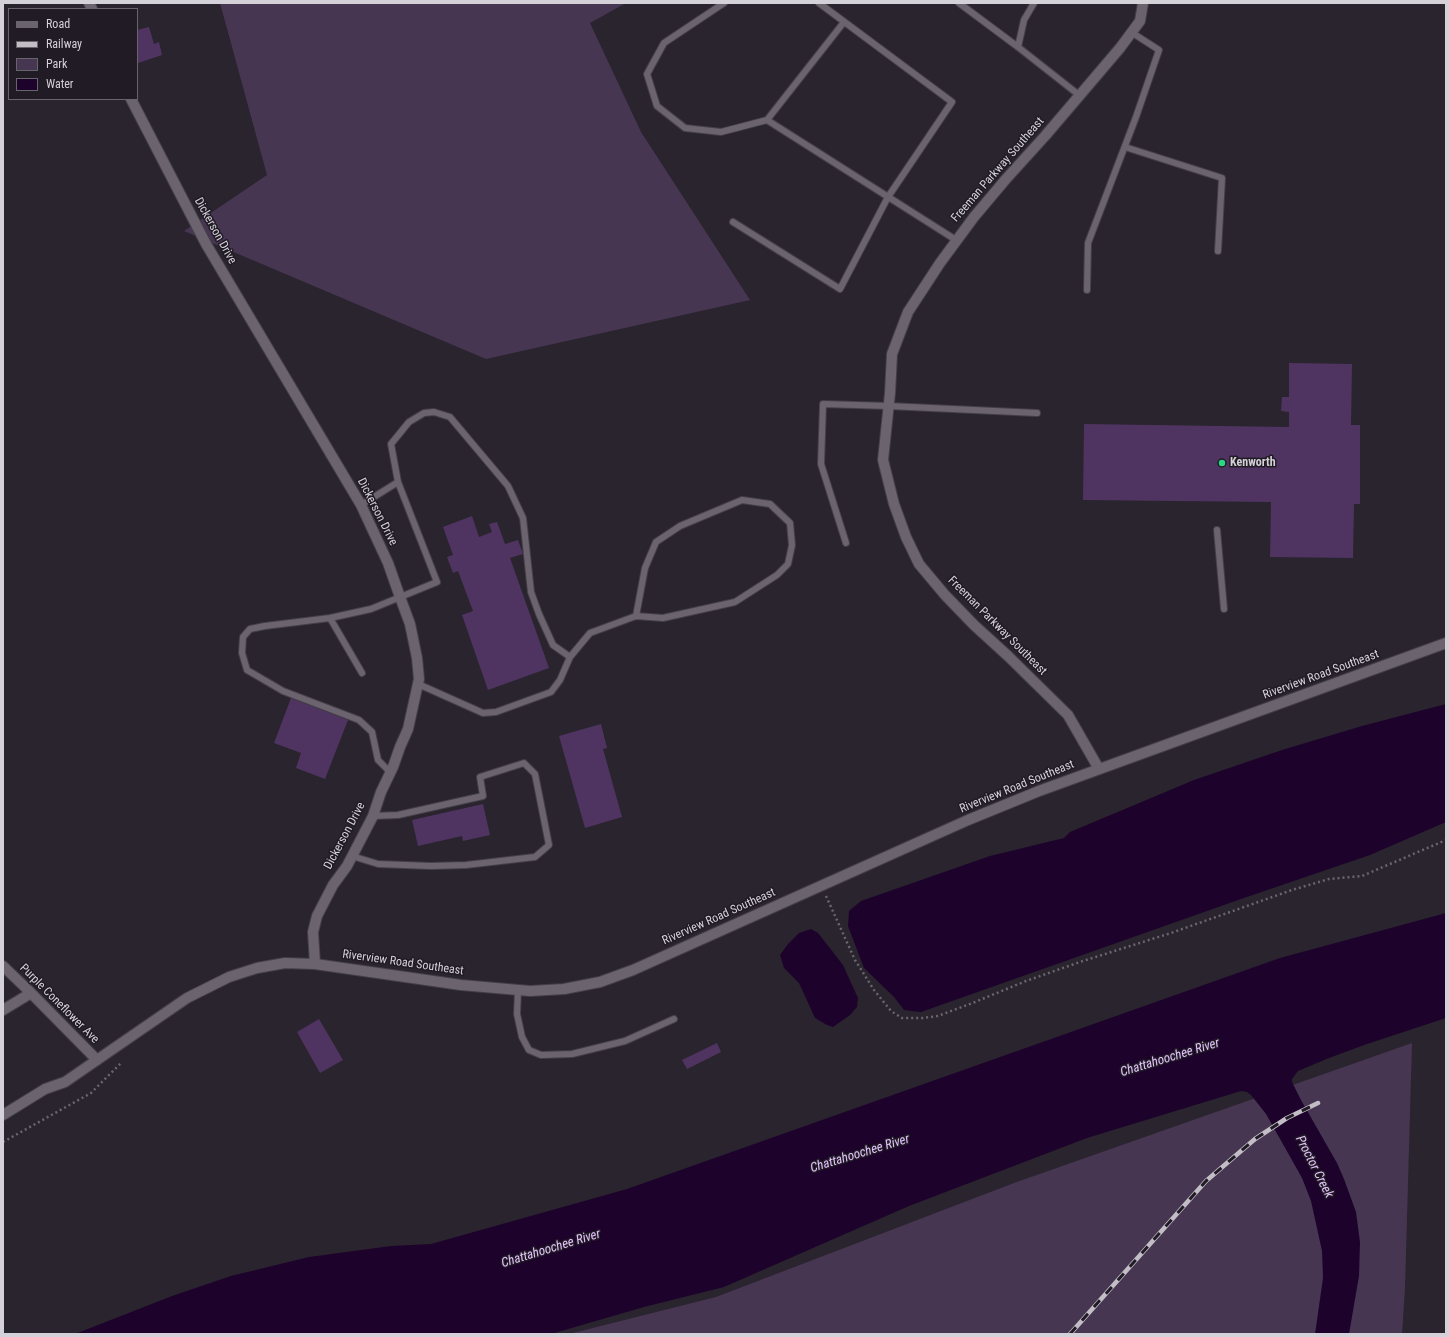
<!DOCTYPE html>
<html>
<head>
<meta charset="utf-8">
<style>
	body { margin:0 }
	#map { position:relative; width:1449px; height:1337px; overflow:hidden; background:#2a242e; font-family:"Roboto Condensed",sans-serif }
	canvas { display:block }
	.frame { position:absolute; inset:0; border:4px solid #d5d1d8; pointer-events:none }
	.legend { position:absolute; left:8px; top:8px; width:130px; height:92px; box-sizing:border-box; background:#201b24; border:1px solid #68646c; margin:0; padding:5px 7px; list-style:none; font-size:12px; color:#d5d1d8 }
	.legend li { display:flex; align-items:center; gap:8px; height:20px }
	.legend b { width:20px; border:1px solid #68646c }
</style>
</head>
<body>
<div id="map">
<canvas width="1449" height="1337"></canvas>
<div class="frame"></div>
<ul class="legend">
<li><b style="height:5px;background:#6b646f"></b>Road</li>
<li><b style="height:5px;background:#c3bec6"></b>Railway</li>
<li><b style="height:11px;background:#473652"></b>Park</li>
<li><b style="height:11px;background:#1d032c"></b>Water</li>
</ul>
</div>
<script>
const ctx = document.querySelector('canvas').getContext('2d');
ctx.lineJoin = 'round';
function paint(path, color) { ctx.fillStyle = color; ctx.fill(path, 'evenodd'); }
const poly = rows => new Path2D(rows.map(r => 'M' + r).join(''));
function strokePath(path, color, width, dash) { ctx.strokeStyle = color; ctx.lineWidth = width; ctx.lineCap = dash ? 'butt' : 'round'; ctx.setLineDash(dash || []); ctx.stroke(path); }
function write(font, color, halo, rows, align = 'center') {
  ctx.font = font + ' "Roboto Condensed",sans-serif'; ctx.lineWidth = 3; ctx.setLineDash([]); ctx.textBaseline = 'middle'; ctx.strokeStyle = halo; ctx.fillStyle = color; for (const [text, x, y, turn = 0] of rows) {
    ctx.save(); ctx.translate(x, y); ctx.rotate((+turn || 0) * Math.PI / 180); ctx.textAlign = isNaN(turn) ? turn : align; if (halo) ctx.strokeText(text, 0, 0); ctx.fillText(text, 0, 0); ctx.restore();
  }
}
paint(poly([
	[220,3,626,3,590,23,641,132,750,300,486,359,184,231,267,175],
	[1412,1043,1405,1288,1402,1334,569,1334,716,1297,1014,1183]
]), '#473652');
paint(poly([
	[1446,704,1446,822,1370,855,1241,899,921,1012,904,1010,894,997,864,968,848,926,849,911,861,901,990,856,1064,838,1070,832,1194,780,1282,750,1362,726],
	[1446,913,1446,1018,1367,1044,1329,1058,1298,1071,1292,1079,1292,1082,1301,1100,1337,1163,1344,1179,1356,1212,1360,1242,1359,1276,1349,1334,1315,1334,1323,1278,1322,1251,1311,1201,1302,1178,1266,1114,1251,1095,1247,1092,1241,1091,1087,1138,909,1206,724,1287,644,1307,551,1334,75,1334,172,1296,231,1276,309,1257,391,1246,431,1244,627,1189,1280,958],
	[811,929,818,933,843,965,858,998,857,1007,850,1015,833,1027,827,1025,815,1018,799,983,784,968,780,955,788,944,799,933]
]), '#1d032c');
paint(poly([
	[149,27,154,44,159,42,162,55,138,63,137,30],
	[1289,363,1352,364,1351,425,1360,425,1360,504,1354,504,1353,558,1270,557,1271,502,1083,500,1084,424,1289,427,1289,412,1281,411,1282,397,1289,397],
	[472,516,479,537,492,532,489,524,497,522,505,544,518,540,523,554,510,558,549,668,488,690,462,615,473,611,458,571,453,573,447,557,453,555,443,527],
	[291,698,348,720,325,779,296,768,301,753,274,743],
	[601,724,607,748,603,749,622,817,585,828,559,736],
	[483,804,490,835,463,841,462,836,418,846,412,820],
	[319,1019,343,1060,320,1073,297,1032],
	[717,1043,721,1052,687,1069,682,1060]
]), '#4f3461');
const service = poly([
	[724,3,664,43,647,74,657,106,685,128,721,132,767,120,956,240],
	[959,3,1018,47,1079,95],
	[1018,47,1024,20,1034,3],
	[767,120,844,22],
	[1125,147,1222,178,1218,251],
	[733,222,840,289,888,197,952,102,819,3],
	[1087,290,1088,243,1136,117,1159,50,1131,32],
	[361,505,398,482,391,444,409,422,424,413,434,412,450,417,508,486,523,518,531,592,539,614,553,645,570,657],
	[1217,530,1224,609],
	[846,543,821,464,823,404,889,406,1037,413],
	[330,618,362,673],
	[418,684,483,713,496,712,551,692,560,680,570,657,590,633,636,616,663,618,735,602,777,575,788,564,792,545,790,523,770,504,742,500,680,526,656,542,645,568,636,616],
	[391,773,378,760,372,732,359,720,283,691,247,670,242,653,243,637,250,629,265,626,330,618,371,609,437,582,398,482],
	[352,856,378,864,431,866,466,865,535,857,549,845,535,774,524,763,480,777,483,796,398,815,373,816],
	[518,991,517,1014,522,1037,529,1050,541,1055,572,1054,625,1041,674,1019]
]);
const minor = poly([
	[89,3,92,9],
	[131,99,206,244,361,505,388,563,400,597,410,624,417,658,419,679,408,729,400,747,393,767,381,792,373,816,347,866,333,885,317,916,313,932,315,964],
	[1099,769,1068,715,1008,656,974,625,945,595,919,564,906,537,894,504,883,460,890,393,892,354,908,312,940,263,974,217,1006,179,1045,136,1120,48,1140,21,1143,3],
	[3,966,28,990,97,1060],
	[3,1010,31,993]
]);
const tertiary = poly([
	[3,1115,45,1089,65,1082,187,998,229,977,257,968,285,963,315,964,461,985,530,991,564,989,600,982,633,970,968,820,1039,791,1446,643]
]);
strokePath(service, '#454048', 8);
strokePath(minor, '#454048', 12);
strokePath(tertiary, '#454048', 12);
strokePath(poly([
	[826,896,855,960,874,990,891,1011,902,1018,923,1018,938,1016,975,1002,1026,981,1080,962,1171,933,1292,890,1329,879,1362,876,1446,840],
	[3,1142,91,1093,121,1063]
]), '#6a656e', 2.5, [2, 3]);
strokePath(service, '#6b646f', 6);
strokePath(minor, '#6b646f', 10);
strokePath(tertiary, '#6b646f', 10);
const rail = poly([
	[1070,1334,1206,1181,1255,1139,1287,1118,1318,1103]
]);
strokePath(rail, '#c3bec6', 4.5);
strokePath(rail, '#201b24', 3, [9]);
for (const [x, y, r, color] of [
	[1222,463,4,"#29d885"]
]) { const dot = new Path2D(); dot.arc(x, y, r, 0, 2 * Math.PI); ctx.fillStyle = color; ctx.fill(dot); strokePath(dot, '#201b24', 1.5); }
write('12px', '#d5d1d8', '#201b24', [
	["Freeman Parkway Southeast",998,170,-49],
	["Dickerson Drive",215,231,61],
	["Dickerson Drive",377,512,63],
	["Freeman Parkway Southeast",997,626,45],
	["Riverview Road Southeast",1321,675,-20],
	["Riverview Road Southeast",1017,787,-22],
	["Dickerson Drive",345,836,-62],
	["Riverview Road Southeast",719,917,-24],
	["Riverview Road Southeast",403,963,8],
	["Purple Coneflower Ave",59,1004,45]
]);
write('bold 12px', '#d5d1d8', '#201b24', [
	["Kenworth",1230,463]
], 'left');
write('italic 13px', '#e5c2fe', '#201b24', [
	["Chattahoochee River",1170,1058,-17],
	["Chattahoochee River",860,1154,-17],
	["Proctor Creek",1314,1167,63],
	["Chattahoochee River",551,1249,-17]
]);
</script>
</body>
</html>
